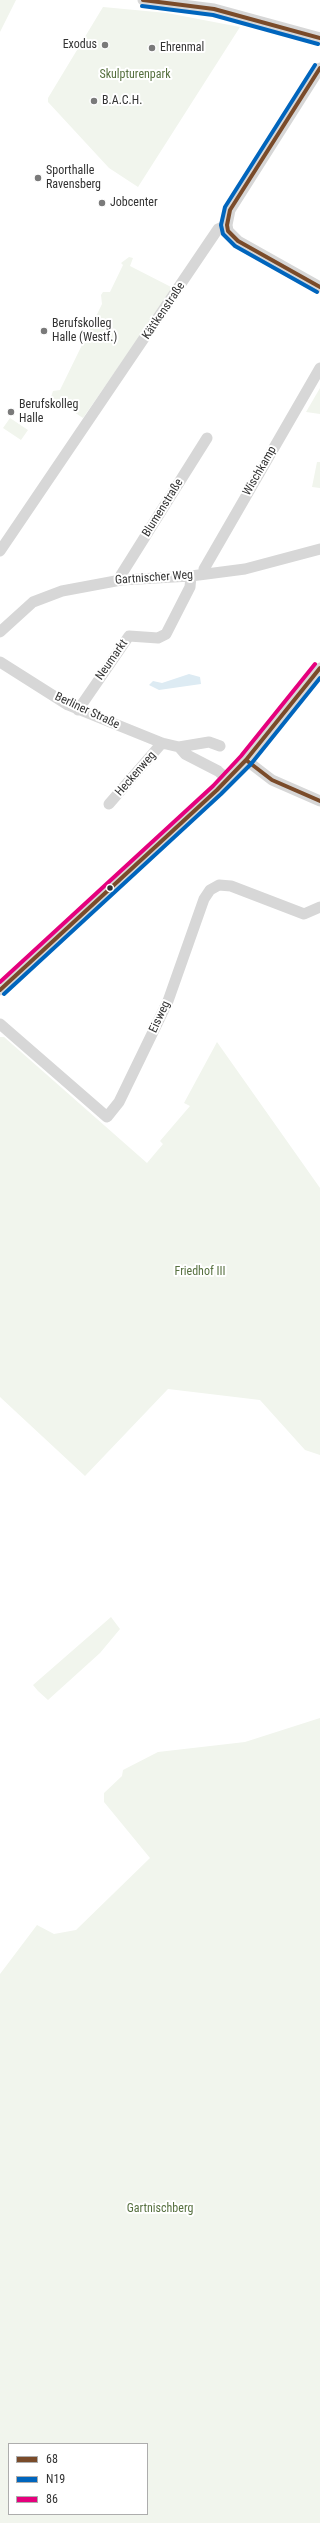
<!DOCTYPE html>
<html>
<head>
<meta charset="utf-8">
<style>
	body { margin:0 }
	#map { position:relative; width:320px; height:2523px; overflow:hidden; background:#fff; font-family:"Roboto Condensed",sans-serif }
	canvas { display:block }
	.legend { position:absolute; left:8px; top:2443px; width:140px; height:72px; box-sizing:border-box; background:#fff; border:1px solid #adadad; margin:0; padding:5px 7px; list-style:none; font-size:12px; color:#333 }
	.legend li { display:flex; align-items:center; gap:8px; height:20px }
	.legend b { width:20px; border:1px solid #adadad }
</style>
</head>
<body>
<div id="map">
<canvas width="320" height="2523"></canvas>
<ul class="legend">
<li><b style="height:5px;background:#7a4b2a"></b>68</li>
<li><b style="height:5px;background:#0065bd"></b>N19</li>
<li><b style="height:5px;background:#e5007d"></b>86</li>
</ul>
</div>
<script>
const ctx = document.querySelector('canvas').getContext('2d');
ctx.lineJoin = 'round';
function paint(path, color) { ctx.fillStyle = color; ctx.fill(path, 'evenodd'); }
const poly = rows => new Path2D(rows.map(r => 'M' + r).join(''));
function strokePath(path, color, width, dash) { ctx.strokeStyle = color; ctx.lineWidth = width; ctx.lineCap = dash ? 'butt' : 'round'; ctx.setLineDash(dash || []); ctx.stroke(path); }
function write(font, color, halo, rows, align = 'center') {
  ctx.font = font + ' "Roboto Condensed",sans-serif'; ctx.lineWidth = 4; ctx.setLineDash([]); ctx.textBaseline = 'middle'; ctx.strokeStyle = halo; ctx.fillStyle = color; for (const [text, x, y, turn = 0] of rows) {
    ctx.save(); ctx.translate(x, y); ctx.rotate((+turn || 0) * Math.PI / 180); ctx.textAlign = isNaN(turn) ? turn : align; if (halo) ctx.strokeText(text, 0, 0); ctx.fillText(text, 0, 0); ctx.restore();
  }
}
paint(poly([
	[0,0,16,0,0,32],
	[103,7,167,13,240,27,138,187,109,168,48,102,48,98],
	[129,257,133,258,130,266,173,288,83,418,74,412,76,407,61,398,58,401,51,397,53,391,60,390,102,304,101,295,103,292,110,292,123,265,121,263],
	[320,388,320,414,306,412],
	[10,418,28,430,21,440,3,428],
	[317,462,320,462,320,488,312,487],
	[0,1037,4,1037,147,1163,163,1144,160,1141,190,1106,184,1103,217,1042,320,1188,320,1455,305,1450,260,1400,168,1389,85,1476,0,1397],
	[111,1617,120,1629,100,1653,48,1700,38,1691,33,1685],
	[320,1718,320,2523,0,2523,0,1974,37,1925,54,1934,76,1930,150,1858,104,1802,104,1793,122,1776,123,1770,158,1752,245,1742],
	[9,2444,147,2444,147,2514,9,2514]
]), '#f1f5ed');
paint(poly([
	[189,674,200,677,201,684,159,690,149,685,153,681,162,683]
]), '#ddebf3');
strokePath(poly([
	[143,0,214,9,320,38],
	[320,68,230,210,227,225,228,231,238,241,320,287],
	[0,551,218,229,227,225],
	[204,574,204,569,320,368],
	[121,580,121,575,207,438],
	[0,632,33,602,62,591,121,580,191,576,245,569,320,549],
	[0,662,68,705,162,743,179,747,209,742,220,746],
	[78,710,129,636,158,638,166,634,190,587,191,576],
	[179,747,185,754,218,771,227,779],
	[246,760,272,780,320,801],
	[109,804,162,743],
	[0,990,217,790,246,760,320,668],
	[0,1024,107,1117,119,1102,168,1001,204,899,210,890,219,885,231,886,304,914,320,907]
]), '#d7d7d7', 11);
strokePath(poly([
	[143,0,214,9,320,38],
	[320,68,230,210,227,225,228,231,238,241,320,287],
	[246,760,272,780,320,801],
	[0,990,217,790,246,760,320,668]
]), '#7a4b2a', 4);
strokePath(poly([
	[142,6,213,15,318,44],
	[315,65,225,207,221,225,223,234,235,246,317,292],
	[4,994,221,794,251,764,320,678]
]), '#0065bd', 4);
strokePath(poly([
	[0,982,213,786,241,756,315,664]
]), '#e5007d', 4);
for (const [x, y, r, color] of [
	[105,45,4,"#7a7a7a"],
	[152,48,4,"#7a7a7a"],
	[94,101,4,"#7a7a7a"],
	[38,178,4,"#7a7a7a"],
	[102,203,4,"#7a7a7a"],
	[44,331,4,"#7a7a7a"],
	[11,412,4,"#7a7a7a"],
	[110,888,3.5,"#333"]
]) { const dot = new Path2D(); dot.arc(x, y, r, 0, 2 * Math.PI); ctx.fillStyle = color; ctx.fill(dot); strokePath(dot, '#fff', 1.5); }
write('12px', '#333', '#fff', [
	["Exodus",97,45,"right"],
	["Ehrenmal",160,48],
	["B.A.C.H.",102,101],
	["Sporthalle",46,171],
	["Ravensberg",46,185],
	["Jobcenter",110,203],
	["Berufskolleg",52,324],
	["Halle (Westf.)",52,338],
	["Berufskolleg",19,405],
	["Halle",19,419]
], 'left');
write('12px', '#56703f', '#fff', [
	["Skulpturenpark",135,75],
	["Friedhof III",200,1272],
	["Gartnischberg",160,2209]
]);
write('12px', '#333', '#fff', [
	["Kättkenstraße",164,311,-56],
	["Wischkamp",260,471,-60],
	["Blumenstraße",163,508,-58],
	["Gartnischer Weg",154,578,-4],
	["Neumarkt",112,660,-55],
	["Berliner Straße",87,711,25],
	["Heckenweg",136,774,-49],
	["Eisweg",160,1017,-65]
]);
</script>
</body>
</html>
